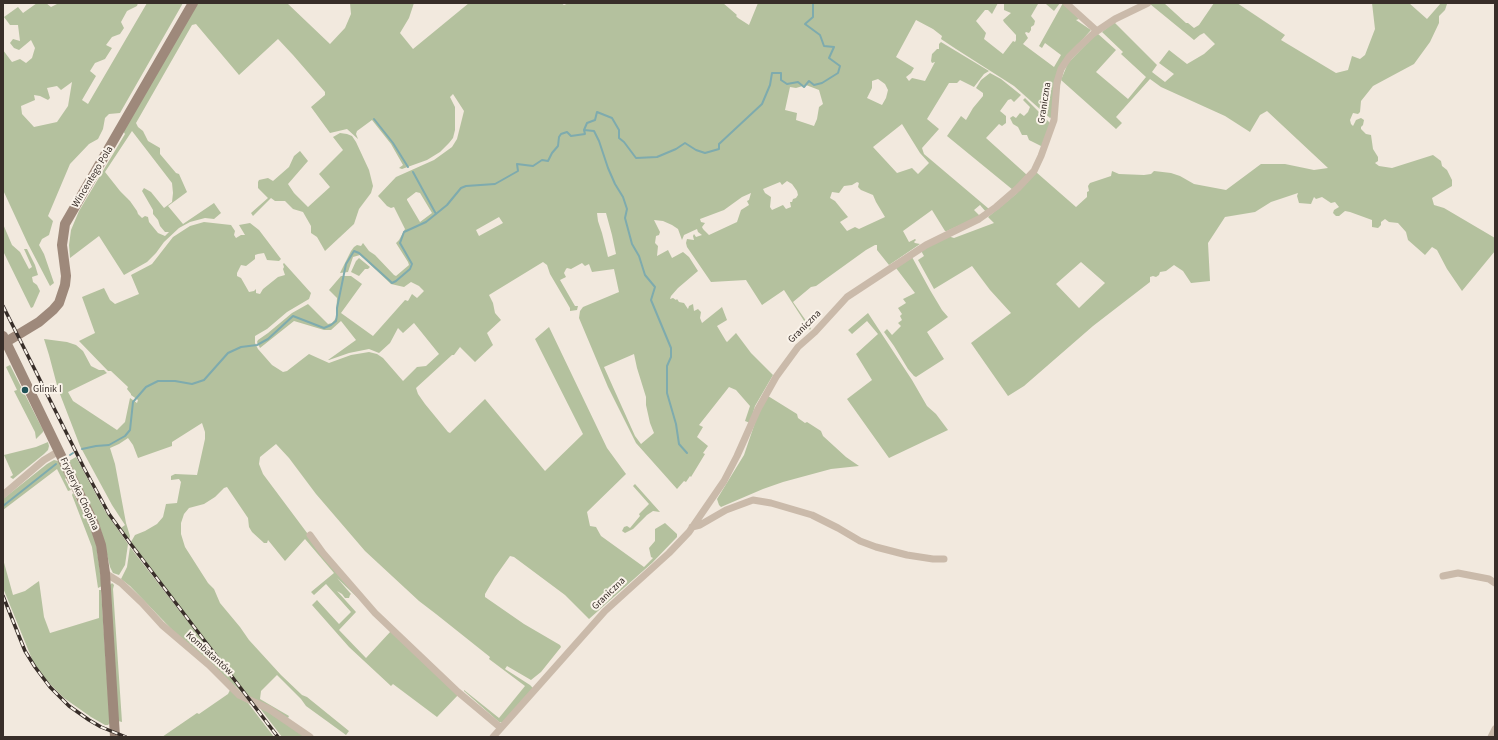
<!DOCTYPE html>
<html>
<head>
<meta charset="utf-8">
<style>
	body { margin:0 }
	#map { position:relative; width:1498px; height:740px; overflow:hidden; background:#f2e9de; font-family:"Source Sans 3",sans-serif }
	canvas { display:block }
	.frame { position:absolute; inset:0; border:4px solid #382e29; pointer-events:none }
</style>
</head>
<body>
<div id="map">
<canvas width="1498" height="740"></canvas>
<div class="frame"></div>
</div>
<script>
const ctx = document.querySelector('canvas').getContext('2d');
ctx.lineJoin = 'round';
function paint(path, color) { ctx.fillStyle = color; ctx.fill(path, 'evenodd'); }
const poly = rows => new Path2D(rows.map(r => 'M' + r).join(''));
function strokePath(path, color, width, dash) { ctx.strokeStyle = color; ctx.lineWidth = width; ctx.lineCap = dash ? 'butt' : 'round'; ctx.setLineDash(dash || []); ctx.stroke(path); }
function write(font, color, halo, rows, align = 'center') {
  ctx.font = font + ' "Source Sans 3",sans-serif'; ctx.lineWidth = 4; ctx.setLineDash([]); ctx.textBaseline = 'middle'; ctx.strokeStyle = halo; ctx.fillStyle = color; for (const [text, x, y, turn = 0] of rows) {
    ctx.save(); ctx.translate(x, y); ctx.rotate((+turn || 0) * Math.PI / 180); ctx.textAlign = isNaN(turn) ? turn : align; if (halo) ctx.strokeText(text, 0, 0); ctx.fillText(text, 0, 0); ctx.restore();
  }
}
paint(poly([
	[37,3,46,3,51,7,59,3,138,3,137,6,127,11,121,22,124,28,120,34,112,37,106,45,112,48,105,59,95,63,90,71,96,76,82,100,88,104,147,3,183,3,120,113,109,114,105,118,103,129,98,139,89,144,70,164,48,216,53,221,49,235,42,239,39,245,44,254,54,283,50,286,28,244,3,190,3,50,12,62,20,59,26,63,32,58,35,48,31,40,19,50,14,48,10,43,13,39,20,41,18,25,10,25,4,17,18,7,23,13],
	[72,82,68,106,57,122,34,127,22,114,21,106,35,100,34,95,40,96,48,100,50,98,47,88,57,86,61,90],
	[196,3,287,3,330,44,345,28,351,14,350,3,414,3,409,18,400,33,413,49,469,3,561,3,564,5,569,3,723,3,737,15,736,16,738,18,749,25,758,3,998,3,992,14,988,10,985,10,976,21,986,33,984,39,1003,54,1013,41,1015,42,1016,40,1016,35,1004,22,1003,20,1011,13,1004,10,1004,3,1060,3,1054,11,1046,4,1038,4,1031,16,1035,21,1034,25,1031,27,1031,30,1029,33,1026,32,1025,33,1028,38,1023,44,1054,67,1061,55,1045,43,1042,48,1039,46,1063,3,1079,19,1076,20,1091,30,1067,57,1052,117,1050,118,1014,86,956,49,941,39,942,36,933,29,916,20,896,57,914,68,911,73,906,77,909,81,912,78,925,81,935,62,932,63,931,61,932,54,937,49,939,49,939,44,941,42,989,71,984,74,974,87,960,80,957,83,949,83,927,119,939,129,922,148,924,154,989,209,986,212,980,205,974,210,980,216,947,231,945,231,932,210,903,231,909,242,915,239,916,240,914,242,915,243,920,244,889,265,877,250,877,245,875,245,866,250,816,286,811,287,793,302,811,328,810,330,784,290,762,305,746,280,711,282,687,247,686,243,687,239,694,240,693,236,694,234,696,237,702,235,698,232,697,229,684,235,682,240,678,229,672,225,663,221,654,220,660,232,659,235,656,236,655,243,658,246,657,256,668,250,672,258,683,252,689,257,698,271,678,288,671,296,670,299,673,298,676,300,677,299,679,302,684,303,688,309,689,306,693,304,694,311,698,309,701,312,700,318,702,323,722,307,727,320,717,326,726,341,727,342,736,333,751,353,773,375,755,406,750,423,745,421,750,406,736,390,729,387,699,425,703,427,697,437,708,446,703,453,705,454,691,477,690,476,686,482,684,481,677,489,636,443,608,387,579,318,580,311,583,307,619,292,614,269,592,272,589,264,585,266,582,263,571,269,567,268,566,269,564,273,566,277,560,280,575,306,578,306,577,310,570,311,570,308,550,274,547,265,543,262,489,295,493,303,495,313,501,320,487,333,493,345,475,362,460,347,454,355,452,355,416,388,418,394,425,404,448,432,450,433,485,399,545,471,583,434,535,339,549,327,607,448,626,474,587,512,590,526,596,527,601,536,644,567,653,558,651,557,649,548,655,541,655,529,665,523,677,534,677,537,652,563,589,619,565,595,514,557,510,556,495,577,485,594,485,597,524,624,560,645,561,647,541,672,531,680,507,666,505,669,530,685,533,688,503,723,499,722,464,691,464,690,499,718,525,686,489,659,490,657,436,614,419,601,365,551,316,494,289,458,276,444,260,457,259,464,263,474,322,553,358,598,337,578,351,594,350,595,349,598,345,598,342,594,337,591,356,612,339,630,366,658,391,631,459,694,437,717,393,684,391,686,349,647,312,605,317,600,339,624,351,612,326,584,314,595,311,592,334,573,305,539,285,561,268,540,267,543,264,543,252,532,249,527,248,518,227,487,224,488,215,497,204,504,189,508,184,514,181,523,181,534,185,547,208,583,214,589,220,603,240,627,249,640,281,675,302,695,307,697,349,731,346,735,306,706,301,699,277,675,261,691,260,699,289,716,288,718,249,698,131,542,135,535,145,531,157,524,163,517,166,504,177,503,181,482,179,479,171,480,171,476,175,474,197,475,205,439,205,432,202,423,172,442,172,446,138,458,133,445,128,438,119,444,110,448,115,464,126,523,130,536,129,540,121,528,125,525,112,505,80,446,58,389,49,355,44,339,67,342,76,345,83,351,91,366,99,370,104,370,107,373,68,392,73,401,117,430,125,422,130,398,137,403,138,400,131,395,131,394,127,389,128,387,111,371,108,371,79,341,95,333,82,297,104,288,110,300,115,304,139,294,131,275,152,264,173,237,190,226,204,222,231,225,235,231,234,235,236,238,241,235,245,235,239,225,250,223,259,230,281,259,279,261,267,260,264,253,258,254,255,255,255,259,246,266,241,265,237,273,237,276,241,278,249,292,254,291,256,289,256,293,260,294,263,289,278,277,285,275,283,269,284,267,283,264,284,263,311,293,309,299,287,312,267,329,255,336,255,343,258,349,272,365,283,372,287,371,309,354,329,363,351,355,369,352,377,354,383,358,403,381,417,367,426,366,439,354,414,323,403,333,398,328,390,343,379,353,369,349,349,353,329,360,328,360,356,340,341,321,331,330,324,330,294,321,260,348,257,342,258,340,268,333,292,313,308,304,328,324,332,323,336,318,337,298,329,290,341,276,351,276,362,284,341,313,373,336,405,300,408,301,412,294,417,298,424,291,419,286,411,282,404,287,391,284,360,255,353,257,348,272,340,273,351,251,354,247,357,245,361,246,363,243,369,251,375,255,394,275,396,276,409,265,408,262,396,243,399,240,405,229,394,207,391,208,387,206,378,196,396,177,434,160,452,147,457,139,464,111,453,94,450,97,455,107,455,130,453,138,449,143,440,152,427,160,402,169,399,168,403,165,391,144,372,120,357,131,356,134,358,139,347,129,330,133,311,107,325,95,325,92,293,55,278,39,239,75,196,24,192,25,136,123,138,127,143,131,148,141,160,148,160,154,176,173,179,174,187,192,168,206,183,224,214,203,221,213,214,219,205,218,190,222,179,228,164,242,156,253,147,262,124,275,99,236,70,258,69,245,71,230,79,211,125,134,123,131],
	[878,79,885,84,888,90,886,98,882,105,867,98,872,88,872,81],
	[806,85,819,90,823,104,819,107,817,119,814,126,796,120,797,113,785,110,790,87,796,88],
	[902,124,920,153,929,163,918,174,912,168,897,173,873,147],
	[132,131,172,183,173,193,172,202,164,208,151,192,144,188,142,191,153,210,153,214,158,220,160,226,165,232,169,232,165,236,158,233,149,222,148,217,145,216,142,218,138,214,137,211,130,201,120,191,105,172],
	[787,181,792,184,797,191,798,195,796,198,793,199,792,202,790,202,791,207,786,209,783,205,772,210,770,207,771,197,765,193,763,189,780,182,782,185],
	[857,182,859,183,858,187,861,190,873,195,876,202,885,217,859,229,855,227,847,231,840,222,848,217,835,201,830,198,832,192,839,193,844,186,852,185],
	[416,192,420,193,432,213,420,222,407,200,407,199],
	[751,193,749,200,747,201,749,205,741,210,737,222,709,235,703,229,702,227,705,223,701,222,700,219,724,210,742,197],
	[597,213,606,213,612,235,616,254,608,257,602,233,598,221],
	[499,217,503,223,479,236,476,230],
	[634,354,637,368,646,397,646,405,650,423,654,433,641,444,635,436,604,367],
	[1152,3,1164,3,1186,23,1188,23,1194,28,1199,25,1214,3,1237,3,1285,35,1281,40,1336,73,1348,70,1352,56,1360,59,1365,55,1375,29,1372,3,1409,3,1427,19,1441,3,1447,4,1445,10,1439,16,1439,23,1430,42,1414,64,1373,86,1361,101,1360,112,1358,114,1353,113,1350,120,1351,124,1353,126,1356,120,1361,118,1364,120,1363,125,1361,127,1361,129,1366,134,1371,135,1373,149,1378,157,1378,161,1375,163,1379,166,1392,168,1433,155,1441,161,1442,166,1447,170,1452,180,1452,186,1432,198,1434,205,1444,208,1495,238,1495,251,1462,291,1447,269,1437,250,1432,247,1425,255,1408,240,1406,232,1398,223,1389,222,1385,219,1381,222,1381,225,1378,228,1372,227,1372,220,1350,212,1345,211,1339,216,1336,216,1333,213,1334,210,1339,207,1335,202,1331,203,1322,197,1316,199,1314,197,1311,204,1299,203,1297,196,1298,193,1271,202,1255,212,1225,217,1208,243,1210,281,1191,283,1183,271,1174,265,1166,271,1160,272,1159,275,1156,277,1153,276,1150,277,1150,282,1093,326,1024,386,1008,396,971,343,1011,313,990,290,972,266,934,289,918,260,924,256,920,249,948,236,954,238,994,223,988,217,1016,194,1036,172,1076,207,1087,197,1087,192,1089,191,1088,186,1090,183,1111,176,1112,171,1119,174,1144,175,1151,174,1154,171,1171,173,1180,176,1194,184,1226,190,1261,164,1285,164,1314,170,1328,168,1267,111,1260,115,1250,132,1225,116,1161,87,1150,79,1116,117,1122,123,1116,129,1061,80,1068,63,1097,33,1116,50,1096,72,1128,99,1146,77,1121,54,1123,52,1102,32,1114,22,1157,65,1152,72,1165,82,1174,74,1159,63,1169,50,1187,64,1204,54,1215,44,1204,33,1200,35,1194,40,1150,4],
	[1081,262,1105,283,1079,308,1056,284],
	[990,73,1001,79,1021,95,1014,102,1011,99,1008,100,1000,111,1006,116,1006,123,1002,126,999,124,986,138,1027,175,1013,190,947,136,961,116,966,120,973,108,983,96,983,93,976,88,981,80],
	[1025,98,1050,123,1041,149,1041,146,1029,140,1027,135,1022,135,1018,127,1013,124,1010,118,1013,116,1016,118,1020,113,1024,116,1028,112,1030,107,1023,100],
	[340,133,347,134,352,136,356,142,369,170,373,186,371,193,359,209,354,224,325,251,317,237,311,233,311,226,303,212,293,209,285,201,275,201,271,198,253,216,251,213,268,198,258,188,258,182,259,180,268,178,273,181,289,167,294,156,300,151,308,161,288,184,294,193,308,207,330,187,319,174,343,150,333,137],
	[3,224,12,245,20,252,29,269,32,267,24,249,27,249,35,265,38,275,32,277,33,282,37,285,40,291,33,307,31,308,3,251],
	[912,257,930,290,942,310,948,317,927,332,944,359,916,377,914,376,908,369,894,346,884,332,887,329,892,335,901,326,898,323,902,320,900,316,902,314,898,308,906,303,903,299,915,293,896,268],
	[359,258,370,267,368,269,365,269,359,276,351,272,356,261],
	[868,313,912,380,927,406,936,414,948,430,889,458,847,399,872,380,856,354,878,334,867,321,852,334,848,330],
	[10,365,43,430,43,432,36,439,35,432,14,391,17,390,6,367],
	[768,396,797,414,798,418,805,423,807,422,821,431,823,436,846,457,859,466,831,469,783,482,763,489,721,507,719,505,717,499,744,455,759,411],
	[48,442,49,446,48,450,44,454,13,479,10,477,13,475,4,455,36,447],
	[76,457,105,511,128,544,125,565,119,575,113,573,110,567,101,530,69,461],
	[54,460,58,461,61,464,66,478,65,479,71,490,68,491,57,469,3,510,3,499,47,464],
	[635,484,660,512,653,511,647,515,633,529,625,533,622,531,624,527,627,526,630,528,640,516,639,514,649,504,633,486],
	[73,493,89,524,96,543,102,586,98,588,92,547,72,495],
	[130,547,245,695,179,637,130,586,121,579,127,567],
	[3,559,13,595,25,591,39,581,44,617,50,633,99,618,99,590,101,590,110,723,108,725,105,725,91,717,64,698,47,681,34,664,3,588],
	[112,583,114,585,113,589,122,722,118,721,110,585],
	[230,690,239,698,248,703,274,737,162,737,197,713,199,714,228,694],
	[259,707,269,712,305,737,282,737]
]), '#b4c19e');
strokePath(poly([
	[374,119,393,143,408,167],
	[584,130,594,131,599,141,608,168,615,184,623,197,627,209,625,218,632,244,639,256,645,275,655,287,651,300,671,348,671,357,667,366,667,393,676,424,679,444,687,453],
	[413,172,436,214],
	[82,449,96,446,109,445,125,436,130,430,133,402,146,387,158,381,175,381,192,384,204,380,228,353,241,347,257,345,268,339,293,316,324,328,331,325,336,321,337,315,337,308,346,264,354,251,359,253,390,281,392,283,396,281,410,269,412,264,400,243,404,232,426,222,447,205,461,188,466,186,495,184,518,171,517,164,533,166,542,160,548,161,552,153,558,146,559,137,561,134,567,132,571,136,585,134,584,130,587,123,595,120,597,112,612,118,619,130,619,138,624,142,636,158,657,157,676,149,685,143,696,150,705,153,719,149,719,144,762,104,770,85,772,73,781,73,781,80,787,84,798,82,804,87,809,81,814,85,822,83,838,73,840,66,829,58,834,47,824,46,820,35,805,24,813,17,813,3],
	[70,455,73,453],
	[3,506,56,464]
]), '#7eabae', 2);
strokePath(poly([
	[1066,3,1097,31],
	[3,495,44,460,59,451],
	[692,527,700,525,726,510,753,500,771,503,812,515,838,528,860,541,876,547,907,555,933,559,944,559],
	[310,535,323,553,375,613,458,692,501,728],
	[105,573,121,583,142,603,162,625,209,665,239,695,269,709,310,737],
	[1443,576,1458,573,1489,579,1495,583],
	[493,737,605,611,669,553,689,532,724,481,737,456,758,409,776,377,798,347,815,332,847,297,926,245,979,219,996,207,1018,188,1034,171,1041,156,1054,120,1057,82,1061,69,1069,57,1079,47,1094,33,1115,19,1148,3],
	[1491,737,1495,729]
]), '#cabaaa', 7);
strokePath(poly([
	[3,336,94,524,101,545,105,573,115,737],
	[6,342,39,322,53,310,59,303,65,285,66,276,62,245,65,224,193,3]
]), '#9e897b', 10);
const rail = poly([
	[3,306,84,468,109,514,130,543,278,737],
	[3,596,25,651,35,667,50,687,69,706,89,720,101,727,126,737]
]);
strokePath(rail, '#382e29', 3.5);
strokePath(rail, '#faf3ea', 2, [6]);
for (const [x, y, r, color] of [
	[25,390,4,"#205358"]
]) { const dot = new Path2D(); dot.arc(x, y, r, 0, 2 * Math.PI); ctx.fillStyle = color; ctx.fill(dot); strokePath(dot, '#faf3ea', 1.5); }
write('10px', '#382e29', '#faf3ea', [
	["Graniczna",1045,103,-81],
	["Wincentego Pola",93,177,-59],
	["Graniczna",805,327,-45],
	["Fryderyka Chopina",79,494,65],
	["Graniczna",609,594,-44],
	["Kombatantów",209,654,42]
]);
write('10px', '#382e29', '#faf3ea', [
	["Glinik I",33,390]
], 'left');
</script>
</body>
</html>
